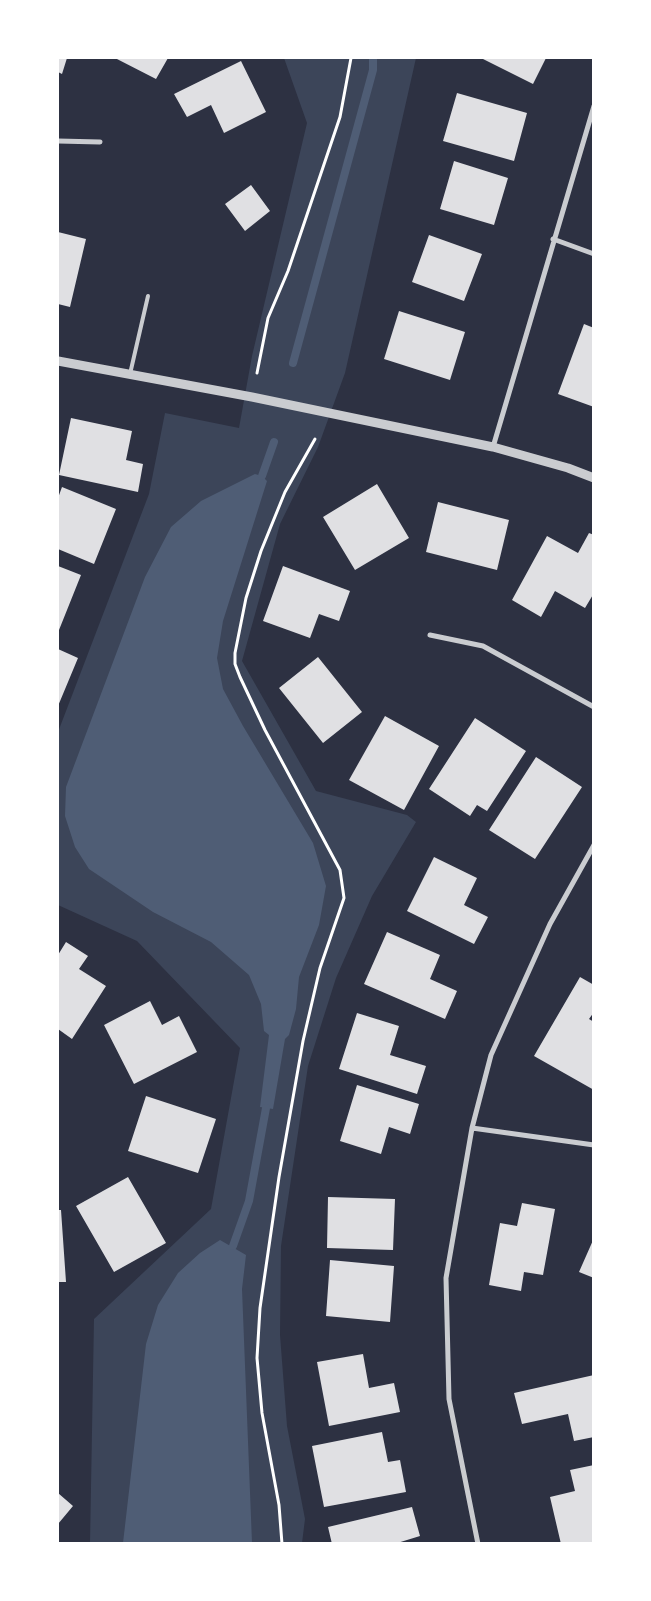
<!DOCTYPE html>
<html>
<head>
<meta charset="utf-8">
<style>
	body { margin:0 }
	#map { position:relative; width:651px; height:1601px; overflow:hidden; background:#2d3142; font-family:"Open Sans",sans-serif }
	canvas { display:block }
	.frame { position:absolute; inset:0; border:59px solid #fff; pointer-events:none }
</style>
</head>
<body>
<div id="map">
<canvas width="651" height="1601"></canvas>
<div class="frame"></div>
</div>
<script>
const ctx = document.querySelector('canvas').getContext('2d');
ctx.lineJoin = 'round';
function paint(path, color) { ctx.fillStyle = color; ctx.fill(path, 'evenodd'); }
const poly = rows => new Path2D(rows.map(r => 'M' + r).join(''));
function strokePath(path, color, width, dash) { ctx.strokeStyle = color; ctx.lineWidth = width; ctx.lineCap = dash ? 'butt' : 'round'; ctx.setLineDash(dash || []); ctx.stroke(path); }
paint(poly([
	[284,58,416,58,345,373,318,447,280,524,242,661,316,791,407,815,416,822,372,896,336,978,308,1066,281,1246,280,1335,287,1426,305,1519,302,1543,90,1543,94,1319,211,1209,240,1048,137,941,58,905,58,732,149,494,165,413,239,428,252,356,307,123]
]), '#3c4559');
paint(poly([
	[255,474,262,476,267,481,223,621,217,658,223,689,243,726,313,843,326,886,319,925,299,977,296,1009,289,1035,285,1039,273,1109,260,1107,269,1035,264,1031,261,1004,249,975,211,942,153,912,89,869,75,847,65,816,66,787,145,577,171,527,201,501],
	[220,1240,246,1255,242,1289,252,1543,123,1543,146,1344,158,1305,178,1273,200,1253]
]), '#4f5d75');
strokePath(poly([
	[293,363,373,70,373,58],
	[262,476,274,442],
	[233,1246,249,1201,266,1108]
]), '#4f5d75', 8);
paint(poly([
	[58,58,67,58,62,74,58,72],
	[115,58,168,58,156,79],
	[481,58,546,58,533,84],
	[241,61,266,112,224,133,211,105,187,117,174,94],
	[457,93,527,113,514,161,443,141],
	[454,161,508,178,494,225,440,209],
	[251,185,270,211,245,231,225,204],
	[58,232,86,239,70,307,58,304],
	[429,235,482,254,464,301,412,282],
	[399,311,465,332,450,380,384,359],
	[584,324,594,328,594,407,558,394],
	[71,418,132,431,126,460,143,464,138,492,59,475],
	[377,484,409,538,355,570,323,517],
	[62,487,116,509,94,564,58,549,58,498],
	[438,502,509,520,497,570,426,552],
	[589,533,594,535,594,593,585,608,555,591,541,617,512,600,547,536,578,553],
	[58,566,81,575,59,630,58,629],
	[283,566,350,591,339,621,319,614,310,638,263,621],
	[58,649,78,658,58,706],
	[318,657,362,712,323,743,279,688],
	[385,716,439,746,404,810,349,780],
	[475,718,526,751,487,811,477,805,470,816,429,789],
	[536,757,582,787,535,859,489,830],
	[434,857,477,878,464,905,488,917,474,944,407,911],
	[387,932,440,955,430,979,457,991,445,1019,364,984],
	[66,942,88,956,79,969,106,986,72,1039,58,1029,58,955],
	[580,977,594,985,594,1012,589,1019,594,1022,594,1090,534,1056],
	[150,1001,162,1025,179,1016,197,1052,134,1084,104,1025],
	[357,1013,399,1026,390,1055,426,1066,417,1094,339,1069],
	[357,1085,419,1104,410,1134,389,1127,381,1154,340,1141],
	[146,1096,216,1119,198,1173,128,1151],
	[128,1177,166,1243,114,1272,76,1206],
	[328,1197,395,1199,393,1250,327,1248],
	[522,1203,555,1209,543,1275,524,1272,521,1291,489,1285,500,1223,517,1226],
	[58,1210,61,1210,66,1282,58,1282],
	[594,1238,594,1278,579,1272],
	[330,1260,394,1266,390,1322,326,1316],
	[363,1354,369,1388,394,1383,400,1412,329,1426,317,1362],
	[594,1375,594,1437,574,1441,568,1414,522,1424,514,1393],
	[382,1432,388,1462,400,1460,406,1492,324,1507,312,1446],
	[594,1465,594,1544,561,1544,550,1497,575,1491,570,1470],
	[58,1493,73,1506,58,1524],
	[412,1507,420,1536,394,1544,332,1544,328,1527]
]), '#e0e0e3');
strokePath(poly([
	[257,373,268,318,288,271,340,117,351,58],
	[282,1544,279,1505,262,1413,257,1358,260,1308,279,1177,303,1041,320,968,344,898,340,870,265,730,240,677,235,664,235,653,246,598,261,551,285,492,315,439]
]), '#fff', 3);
strokePath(poly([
	[130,374,148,296]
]), '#caccd0', 4);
strokePath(poly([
	[58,141,100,142],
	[553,239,594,254],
	[493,447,594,106],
	[430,635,483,646,594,707],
	[472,1128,594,1145],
	[478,1544,449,1399,446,1278,472,1128,491,1055,550,924,594,845]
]), '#caccd0', 5);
strokePath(poly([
	[58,361,252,397,493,447,568,468,594,478]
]), '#caccd0', 9);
</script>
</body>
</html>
